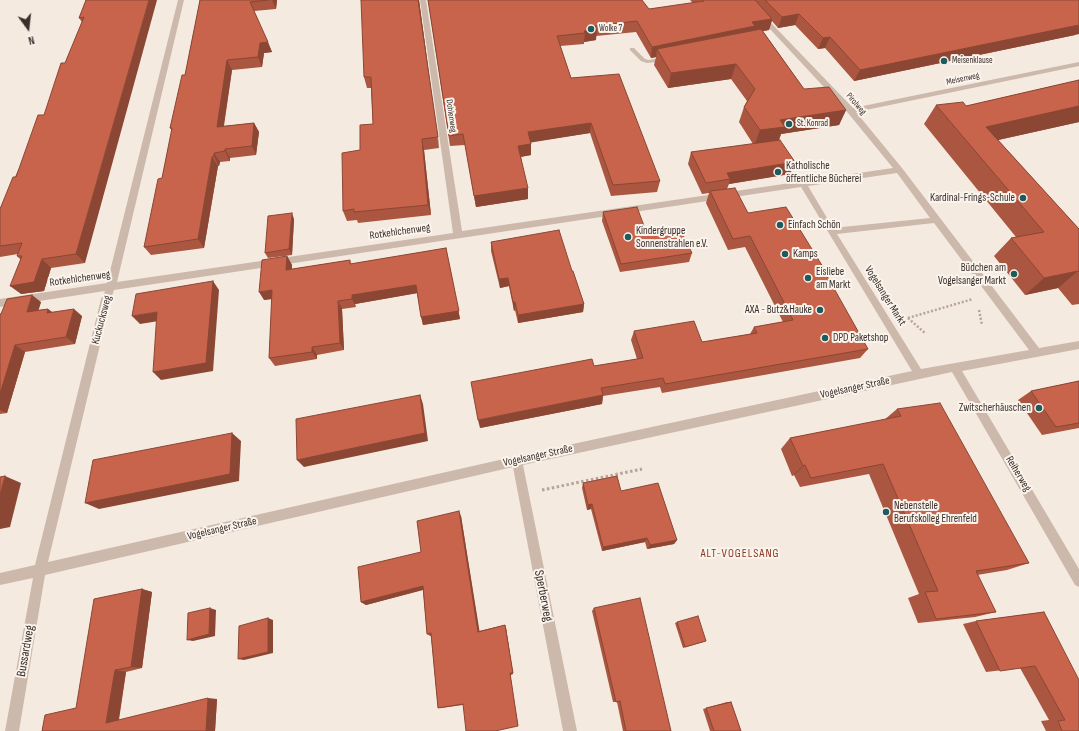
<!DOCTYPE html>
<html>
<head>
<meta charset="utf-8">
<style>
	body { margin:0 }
	#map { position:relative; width:1079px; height:731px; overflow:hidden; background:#f4eae0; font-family:"Sofia Sans Condensed",sans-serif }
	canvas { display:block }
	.north { position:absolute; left:8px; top:8px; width:40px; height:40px; -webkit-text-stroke:3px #fbf4ed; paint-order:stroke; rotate:165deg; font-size:11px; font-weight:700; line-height:16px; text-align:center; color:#3a2f2b }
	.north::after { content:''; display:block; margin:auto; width:14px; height:18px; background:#3a2f2b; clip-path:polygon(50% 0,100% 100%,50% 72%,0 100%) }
</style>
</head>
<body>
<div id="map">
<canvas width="1079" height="731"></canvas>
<div class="north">N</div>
</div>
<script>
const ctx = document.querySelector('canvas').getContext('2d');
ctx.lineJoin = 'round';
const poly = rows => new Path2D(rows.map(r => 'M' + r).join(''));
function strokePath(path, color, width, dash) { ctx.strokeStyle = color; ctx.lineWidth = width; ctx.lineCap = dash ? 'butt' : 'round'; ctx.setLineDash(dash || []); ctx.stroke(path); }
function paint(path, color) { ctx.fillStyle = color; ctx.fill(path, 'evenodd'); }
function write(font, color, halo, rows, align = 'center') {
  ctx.font = font + ' "Sofia Sans Condensed",sans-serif'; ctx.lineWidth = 4; ctx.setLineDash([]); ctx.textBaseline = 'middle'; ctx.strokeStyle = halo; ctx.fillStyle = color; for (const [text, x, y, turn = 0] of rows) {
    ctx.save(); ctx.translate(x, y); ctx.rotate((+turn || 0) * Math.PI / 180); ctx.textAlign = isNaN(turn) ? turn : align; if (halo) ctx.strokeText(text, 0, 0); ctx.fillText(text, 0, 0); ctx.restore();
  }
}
strokePath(poly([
	[979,310,982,325],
	[908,318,973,299],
	[908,318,926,334]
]), '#b8a395', 2.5, [2, 2]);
strokePath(poly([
	[542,490,642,469]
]), '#b8a395', 3, [2.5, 2.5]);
paint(poly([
	[178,0,184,0,117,282,453,233,420,0,426,0,462,231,893,168,848,113,743,0,749,0,853,108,1079,62,1079,66,856,112,902,168,1039,348,1079,341,1079,349,962,371,1079,569,1079,587,1075,585,952,372,523,465,577,731,563,731,513,467,45,575,19,731,5,731,33,578,0,585,0,573,35,565,101,299,105,291,0,307,0,299,107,283,178,0],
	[897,173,930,218,833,228,808,186,897,173],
	[801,187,912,371,517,456,48,562,111,299,114,290,801,187],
	[934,223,1029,350,921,369,837,234,934,223],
	[630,48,634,48,645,59,649,60,667,57,670,59,667,61,647,63,641,61,630,50,630,48]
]), '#ccb9ab');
paint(poly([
	[86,0,85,263,51,268,44,291,21,294,20,259,17,256,18,254,0,257,0,209,44,115,82,22,79,18],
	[200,0,277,0,276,9,254,11,272,52,264,53,262,67,232,70,224,126,254,123,259,132,256,155,230,158,230,161,220,162,219,166,218,166,204,248,151,255,144,247,162,178,172,131,170,128,185,75],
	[419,0,439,148,424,150,431,215,358,223,357,220,347,221,343,211,360,150,373,124,371,88,367,88,364,77],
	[428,0,649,9,693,3,690,0,1079,0,1075,35,854,81,825,48,818,49,795,25,778,28,772,21,769,30,763,31,804,89,846,110,839,125,781,134,779,140,795,162,790,174,729,184,727,189,748,213,823,267,822,269,868,349,860,358,662,393,660,387,603,396,602,404,480,428,594,366,637,359,631,340,634,331,702,342,750,334,754,327,783,322,745,247,728,250,706,203,709,193,702,194,688,164,691,152,753,144,739,122,744,107,747,101,731,79,668,88,654,65,656,57,651,58,636,32,596,36,596,40,584,42,584,44,560,46,571,78,660,181,657,192,611,196,590,133,531,142,531,155,521,157,528,199,476,207,465,145,450,146],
	[1079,80,1079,122,998,140,1079,229,1079,304,1072,305,1058,288,1025,295,994,256,1011,238,1016,237,924,124,936,105,966,106],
	[603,212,647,234,692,253,689,262,620,272,602,221],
	[294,219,292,255,268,258,265,253],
	[491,242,572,271,584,304,583,312,518,323,515,310,514,311,509,286,500,288,491,251],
	[446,248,460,319,423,325,417,293,355,304,356,307,342,309,344,350,317,355,317,359,275,366,269,358,272,299,264,300,287,256,292,265,292,269,350,260,351,264],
	[41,302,38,310,48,309,52,312,82,316,75,344,25,352,7,413,0,414,0,314],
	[1079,381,1079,428,1042,435,1018,400,1031,391],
	[897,409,1029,563,1007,570,977,575,996,612,975,617,918,623,908,598,919,594,869,474,800,487,794,475,792,476,781,449,790,438,884,420],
	[583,483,621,491,677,540,674,544,647,549,645,542,602,551,591,509,587,510,582,488],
	[461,516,479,631,505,625,506,628,513,674,510,675,518,725,463,705,441,708,438,708,431,636,430,636,427,634,423,590,366,605,361,602,421,552],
	[142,589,152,592,142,668,126,672,119,720,217,699,215,731,42,731,76,708],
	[594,608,671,731,623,731,617,702,613,702,592,611],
	[1044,612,1079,731,1046,731,1041,721,1049,720,1020,668,986,672,963,624,976,621],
	[677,622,706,641,683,648,675,623],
	[727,702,731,702,741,731,710,731,703,709]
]), '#ab5640');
paint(poly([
	[149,0,157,0,85,263,76,254],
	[272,0,277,0,276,9],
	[418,0,419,0,439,148,438,137],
	[799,14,795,25,778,28,782,17],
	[772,19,769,30,657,49,656,57,651,58,652,47,752,22],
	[1079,25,1079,34,1075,35,854,81,860,70],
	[597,30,596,40,584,42,585,33,584,31],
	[830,37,825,48,818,49,823,38],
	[268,42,272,52,264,53,262,67,258,57,260,43],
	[227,60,232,70,222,136,217,127],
	[736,64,731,79,668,88,671,73],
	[1079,106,1079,122,971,146,986,127],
	[846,110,839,125,781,134,778,142,754,146,760,130,780,120],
	[254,123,259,132,256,155,252,146],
	[591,123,590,133,528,143,528,132],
	[422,139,424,150,431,215,428,205],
	[531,144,531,155,519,157,518,146],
	[225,149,230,158,230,161,225,151],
	[214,153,220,162,219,166,214,156],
	[212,157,218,166,204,248,198,239],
	[795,162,790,174,729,184,730,179,727,173],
	[528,188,528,199,476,207,474,196],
	[292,213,294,219,292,255,289,249],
	[446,248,460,319,423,325,421,317],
	[287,256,292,265,291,278,286,270],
	[42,259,51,268,44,291,21,294,10,286],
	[1078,271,1058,288,1025,295,1044,278],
	[508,278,509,286,500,288,499,279],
	[213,281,219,290,213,371,161,380,153,372],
	[416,285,418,293,355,304,356,307,352,299,352,295],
	[272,290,278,298,264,300,259,292],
	[32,295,41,302,36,319,27,312],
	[338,301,342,309,344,350,340,343],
	[513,302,515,302,515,310,514,311],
	[584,304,583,312,518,323,518,315],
	[48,309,57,316,47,313],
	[74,309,82,316,75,344,66,337],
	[157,312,165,320,140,324,132,316],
	[15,345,25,352,7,413,0,410,0,394],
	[312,347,317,355,317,359,312,352],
	[420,395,423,404,428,441,304,467,297,460],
	[603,395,602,404,480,428,478,420],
	[232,433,241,441,239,481,99,509,85,503],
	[805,465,794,475,792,476,803,466],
	[5,476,21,483,10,527,0,529,0,495],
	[592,504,591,509,587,510,588,505],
	[459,511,461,516,480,634,478,632],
	[647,538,645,542,602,551,603,547],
	[677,540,674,544,647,549,650,545],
	[423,586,426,589,366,605,361,602],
	[142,589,152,592,142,668,131,667],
	[210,608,216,610,215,636,193,641,187,640],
	[268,618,273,620,273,653,244,660,238,659],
	[505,625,506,628,513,674,510,675,518,725,518,726,510,673],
	[115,670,126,672,118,723,106,723],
	[208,698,217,699,215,731,206,731]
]), '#8b4634');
const building = poly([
	[86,0,149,0,76,254,42,259,34,282,10,286,22,256,17,256,22,243,0,246,0,209,13,177,16,177,38,115,44,115,61,63,65,63,84,17,79,18,86,0],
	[200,0,269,0,250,2,268,42,260,43,258,57,227,60,217,127,254,123,252,146,225,149,225,151,214,153,214,156,212,157,198,239,144,247,158,179,162,178,172,128,170,128,182,75,185,75,200,0],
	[361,0,418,0,438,137,422,139,428,205,354,212,354,209,343,211,342,153,360,150,360,125,373,124,371,77,364,77,361,0],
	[428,0,642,0,649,9,704,1,703,0,755,0,772,19,752,22,755,26,652,47,637,21,595,26,597,30,584,31,585,33,557,36,571,78,619,74,660,181,613,185,591,123,528,132,531,144,518,146,528,188,474,196,463,134,449,136,428,0],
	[765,0,1079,0,1079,25,860,70,830,37,823,38,799,14,782,17,765,0],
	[761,29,804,89,829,87,846,110,780,120,785,127,760,130,744,107,755,89,736,64,671,73,657,49,761,29],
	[1079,80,1079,106,986,127,1079,229,1079,272,1078,271,1044,278,1011,238,1044,232,936,105,963,102,966,106,1079,80],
	[780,140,795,162,727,173,730,179,706,183,691,152,780,140],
	[735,188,748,213,786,207,823,267,822,267,868,349,665,384,663,378,601,388,603,395,478,420,471,382,592,359,594,366,643,358,634,331,694,321,702,342,757,333,754,327,793,320,750,236,733,239,710,191,735,188],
	[637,207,647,234,680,229,692,253,621,264,603,212,637,207],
	[292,213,289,249,265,253,268,216,292,213],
	[559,230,572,271,573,271,584,304,518,315,515,302,513,302,508,278,499,279,491,242,559,230],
	[446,248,459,311,421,317,416,285,352,295,352,299,338,301,340,343,312,347,312,352,269,358,272,290,259,292,262,260,287,256,286,270,350,260,350,264,446,248],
	[213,281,206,363,153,372,157,312,132,316,136,294,213,281],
	[32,295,27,312,48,309,47,313,74,309,66,337,15,345,0,394,0,314,1,314,7,299,32,295],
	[1079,381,1079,423,1056,427,1031,391,1079,381],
	[420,395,425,433,297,460,296,419,420,395],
	[940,403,1029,563,976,571,996,612,936,619,925,592,938,591,883,464,811,478,805,465,803,466,790,438,901,416,897,409,940,403],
	[232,433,230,474,85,503,93,460,232,433],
	[5,476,0,495,0,477,5,476],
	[617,476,621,491,658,483,677,540,650,545,647,538,603,547,592,504,588,505,583,483,617,476],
	[459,511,478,632,505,625,513,673,510,673,518,726,495,731,466,731,463,704,438,708,431,633,427,634,423,586,361,602,358,567,421,552,417,521,459,511],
	[142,589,131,667,115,670,106,723,208,698,206,731,42,731,45,715,76,708,94,599,142,589],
	[640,598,671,731,626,731,620,701,616,702,594,608,640,598],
	[210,608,209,634,187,640,188,613,210,608],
	[1044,612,1079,680,1079,731,1062,731,1058,721,1065,720,1035,666,1000,671,976,621,1044,612],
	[698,616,706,641,685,647,677,622,698,616],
	[268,618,268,652,238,659,239,626,268,618],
	[731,702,741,731,714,731,706,708,731,702]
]);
paint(building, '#c7644b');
strokePath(building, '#8b4634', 1);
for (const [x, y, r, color] of [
	[591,29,4,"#1f5b5d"],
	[944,61,4,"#1f5b5d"],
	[789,124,4,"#1f5b5d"],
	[778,172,4,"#1f5b5d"],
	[1023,198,4,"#1f5b5d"],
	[780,225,4,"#1f5b5d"],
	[628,237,4,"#1f5b5d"],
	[785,254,4,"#1f5b5d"],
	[1014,274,4,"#1f5b5d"],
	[808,278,4,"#1f5b5d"],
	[820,310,4,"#1f5b5d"],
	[825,338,4,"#1f5b5d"],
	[1039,408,4,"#1f5b5d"],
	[886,512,4,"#1f5b5d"]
]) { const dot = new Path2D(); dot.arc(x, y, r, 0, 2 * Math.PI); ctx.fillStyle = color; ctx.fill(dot); strokePath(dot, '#fbf4ed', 1.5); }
write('9px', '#3a2f2b', '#fbf4ed', [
	["Wolke 7",599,29],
	["Meisenklause",952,61],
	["St. Konrad",797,124]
], 'left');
write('9px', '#3a2f2b', '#fbf4ed', [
	["Meisenweg",963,79,-12],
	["Pirolweg",856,104,49],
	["Dohlenweg",451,116,82]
]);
write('11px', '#3a2f2b', '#fbf4ed', [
	["Katholische",786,166],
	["öffentliche Bücherei",786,179],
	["Kardinal-Frings-Schule",1015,198,"right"],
	["Einfach Schön",788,225],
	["Kindergruppe",636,231],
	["Sonnenstrahlen e.V.",636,244],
	["Kamps",793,254],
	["Büdchen am",1006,268,"right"],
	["Vogelsanger Markt",1006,281,"right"],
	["Eisliebe",816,272],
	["am Markt",816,285],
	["AXA - Butz&Hauke",812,310,"right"],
	["DPD Paketshop",833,338],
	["Zwitscherhäuschen",1031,408,"right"],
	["Nebenstelle",894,506],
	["Berufskolleg Ehrenfeld",894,519]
], 'left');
write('11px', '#3a2f2b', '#fbf4ed', [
	["Rotkehlchenweg",400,232,-8],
	["Rotkehlchenweg",80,279,-8],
	["Vogelsanger Markt",885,296,58],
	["Kuckucksweg",102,320,-75],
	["Vogelsanger Straße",855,388,-12],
	["Vogelsanger Straße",538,456,-12],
	["Reiherweg",1018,474,59],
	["Vogelsanger Straße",222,529,-13]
]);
ctx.letterSpacing = '1px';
write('12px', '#8b3722', '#fbf4ed', [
	["ALT-VOGELSANG",740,554]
]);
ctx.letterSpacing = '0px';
write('13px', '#3a2f2b', '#fbf4ed', [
	["Sperberweg",543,596,79],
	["Bussardweg",26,651,-80]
]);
</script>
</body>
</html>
